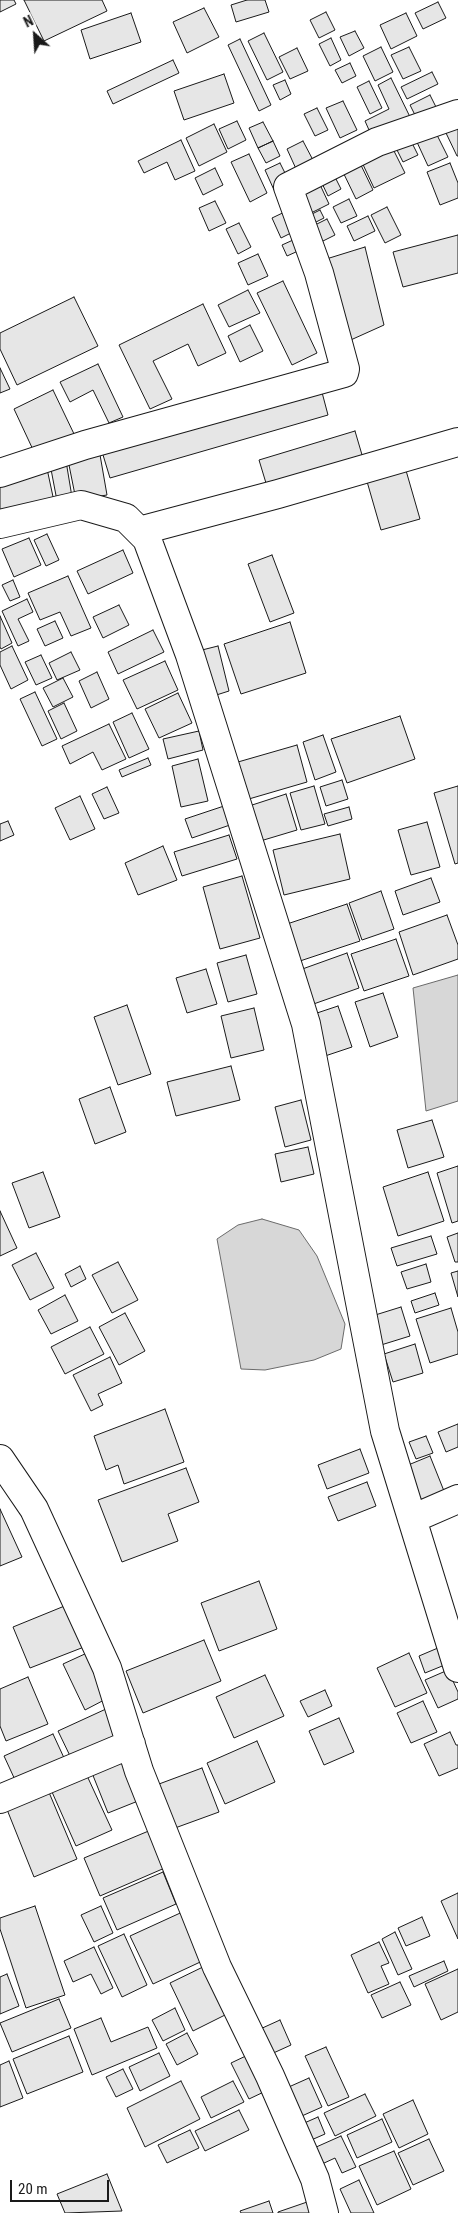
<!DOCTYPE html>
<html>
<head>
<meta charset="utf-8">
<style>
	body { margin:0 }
	#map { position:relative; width:458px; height:2213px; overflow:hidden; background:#fff; font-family:"Roboto Condensed",sans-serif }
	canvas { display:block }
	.north { position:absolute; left:10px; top:10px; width:50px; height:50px; -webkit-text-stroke:4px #fff; paint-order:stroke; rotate:334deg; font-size:14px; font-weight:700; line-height:20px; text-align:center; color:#1a1a1a }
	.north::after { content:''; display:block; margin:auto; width:18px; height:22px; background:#1a1a1a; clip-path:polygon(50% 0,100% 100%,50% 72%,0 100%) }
	.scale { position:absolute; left:10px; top:2180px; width:99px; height:22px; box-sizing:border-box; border:2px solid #1a1a1a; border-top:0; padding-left:6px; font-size:15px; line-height:18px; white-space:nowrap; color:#1a1a1a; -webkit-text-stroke:4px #fff; paint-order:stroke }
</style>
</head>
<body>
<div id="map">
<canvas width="458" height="2213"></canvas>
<div class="north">N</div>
<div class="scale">20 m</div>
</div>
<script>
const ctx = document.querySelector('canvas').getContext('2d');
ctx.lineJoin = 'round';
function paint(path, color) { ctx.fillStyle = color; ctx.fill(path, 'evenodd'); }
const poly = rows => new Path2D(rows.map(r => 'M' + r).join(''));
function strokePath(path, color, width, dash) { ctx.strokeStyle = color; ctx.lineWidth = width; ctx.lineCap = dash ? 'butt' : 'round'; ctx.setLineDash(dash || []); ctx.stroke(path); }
const water = poly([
	[458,975,458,1101,426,1111,413,988,458,975],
	[262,1219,299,1230,317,1256,345,1324,341,1349,314,1360,265,1370,241,1369,217,1239,238,1225,262,1219]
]);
paint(water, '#d7d7d7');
strokePath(water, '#6a6a6a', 1);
const building = poly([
	[0,0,14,0,16,4,0,12,0,0],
	[24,0,102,0,107,11,44,41,24,0],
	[247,0,265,0,269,12,236,22,231,5,247,0],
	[438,2,446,18,423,29,415,13,438,2],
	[204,8,219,37,187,53,173,22,204,8],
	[326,12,335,30,319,38,310,20,326,12],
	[131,13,141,42,90,59,81,30,131,13],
	[406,13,417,36,391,49,380,25,406,13],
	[355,31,364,48,349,56,340,37,355,31],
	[264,33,283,72,267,80,248,41,264,33],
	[331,38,341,60,330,66,319,44,331,38],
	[240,39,271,105,259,111,228,45,240,39],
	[381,47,393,72,375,81,363,56,381,47],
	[409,47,421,71,403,79,391,55,409,47],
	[297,48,308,71,290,79,279,57,297,48],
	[173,60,179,73,113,104,107,91,173,60],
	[350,63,356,76,342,83,335,70,350,63],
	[432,72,438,84,407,99,401,87,432,72],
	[224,74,234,103,184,120,174,91,224,74],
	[391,78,412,121,373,139,365,121,389,109,378,85,391,78],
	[285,80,291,94,280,100,273,85,285,80],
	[369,81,382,108,370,114,357,87,369,81],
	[430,95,436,107,416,117,410,105,430,95],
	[343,101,357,130,340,138,326,108,343,101],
	[317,108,328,130,315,136,304,114,317,108],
	[237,121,246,140,228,149,219,129,237,121],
	[263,122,273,141,258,148,249,128,263,122],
	[214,124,227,152,199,166,186,138,214,124],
	[458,127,458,156,457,156,446,133,458,127],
	[435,131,448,157,428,166,416,140,435,131],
	[408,135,418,155,403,162,393,142,408,135],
	[181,140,195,171,175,180,167,162,144,173,138,161,181,140],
	[273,141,280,156,266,163,258,148,273,141],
	[303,141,314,162,297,171,287,149,303,141],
	[389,141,405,173,374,188,359,156,389,141],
	[249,154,267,193,250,202,231,162,249,154],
	[358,159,373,190,356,199,341,168,358,159],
	[280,163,290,183,274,190,265,170,280,163],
	[450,163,458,183,458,198,440,205,427,172,450,163],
	[215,168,223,185,203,195,195,178,215,168],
	[332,171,341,189,328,196,319,177,332,171],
	[316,176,329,204,305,216,291,188,316,176],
	[349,199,357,216,341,223,333,207,349,199],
	[215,201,226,223,209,231,199,208,215,201],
	[387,207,401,235,385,243,371,215,387,207],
	[293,208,303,227,281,238,272,218,293,208],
	[320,210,324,218,310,225,306,217,320,210],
	[368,216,375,231,354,241,347,226,368,216],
	[327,219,335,235,317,244,309,228,327,219],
	[239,223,251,247,238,254,226,229,239,223],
	[458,235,458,273,403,287,393,252,458,235],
	[302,236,307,247,287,256,282,245,302,236],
	[365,247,384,325,344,343,323,260,365,247],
	[258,254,268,276,248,285,238,263,258,254],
	[283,281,317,353,292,365,257,293,283,281],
	[248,290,260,313,229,327,218,305,248,290],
	[74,297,98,346,17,385,0,349,0,333,74,297],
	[203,304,226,353,198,366,188,344,153,361,172,399,150,409,119,345,203,304],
	[250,325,263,351,240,362,228,336,250,325],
	[98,364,123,417,109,423,93,390,70,402,60,382,98,364],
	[0,368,10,389,0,393,0,368],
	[319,381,328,415,110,478,100,445,319,381],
	[53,390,75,436,35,454,14,409,53,390],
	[355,431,365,465,269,493,259,460,355,431],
	[99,449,107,495,76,500,67,455,99,449],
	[66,461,73,503,58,506,50,464,66,461],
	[46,464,55,506,0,518,0,477,46,464],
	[405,467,420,519,381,530,366,478,405,467],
	[47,534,59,560,46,566,34,540,47,534],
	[29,538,41,565,14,577,2,549,29,538],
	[123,550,133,573,88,594,77,571,123,550],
	[272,555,294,613,270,622,248,564,272,555],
	[68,576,91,628,71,636,60,612,40,620,28,593,68,576],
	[13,580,20,597,10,601,2,585,13,580],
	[27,599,33,612,18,619,29,641,18,646,2,611,27,599],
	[119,605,129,625,103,638,93,617,119,605],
	[0,616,12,643,1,649,0,647,0,616],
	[55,621,63,638,45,646,37,629,55,621],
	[290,622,306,673,241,694,224,644,290,622],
	[153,630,164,652,118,674,108,652,153,630],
	[12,646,28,680,11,689,0,665,0,652,12,646],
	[218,646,229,691,210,697,198,651,218,646],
	[71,652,80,670,57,680,49,663,71,652],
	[41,655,52,678,36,685,25,662,41,655],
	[165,661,178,690,137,709,123,680,165,661],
	[97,672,109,699,91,708,79,681,97,672],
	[63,678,73,697,53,707,43,688,63,678],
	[35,692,57,739,42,746,20,699,35,692],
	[178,693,192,723,159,738,145,709,178,693],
	[64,703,77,731,61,739,48,711,64,703],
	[132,713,149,749,129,758,113,722,132,713],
	[400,716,415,759,347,783,331,739,400,716],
	[109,724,126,759,102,770,93,752,70,764,62,746,109,724],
	[199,731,203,750,168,759,163,739,199,731],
	[323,735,336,772,315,780,303,742,323,735],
	[297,745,307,782,242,801,231,764,297,745],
	[148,758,151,765,122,777,119,770,148,758],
	[198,759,208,801,181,807,172,766,198,759],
	[342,780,348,799,326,806,320,787,342,780],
	[314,786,325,824,301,830,290,793,314,786],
	[458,786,458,863,455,864,434,793,458,786],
	[107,787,119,813,104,819,92,794,107,787],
	[286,794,297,830,257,842,246,807,286,794],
	[80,796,95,829,70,840,55,808,80,796],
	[224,806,230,825,192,838,185,819,224,806],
	[349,807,352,819,328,826,324,814,349,807],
	[8,821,14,835,0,841,0,824,8,821],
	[427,822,440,867,411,875,398,830,427,822],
	[340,834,350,879,284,895,273,850,340,834],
	[229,835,237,859,182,876,174,852,229,835],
	[163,846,177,880,138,895,125,863,163,846],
	[242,876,260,938,220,949,203,887,242,876],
	[431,878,440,902,403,915,395,891,431,878],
	[381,891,394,929,362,940,349,903,381,891],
	[347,904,360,941,294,963,281,926,347,904],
	[447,915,458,945,458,959,413,975,399,932,447,915],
	[396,939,409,976,364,991,351,954,396,939],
	[347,953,359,988,305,1007,294,972,347,953],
	[246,955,257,994,228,1002,217,963,246,955],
	[206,969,217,1004,187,1013,176,978,206,969],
	[383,993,398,1037,370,1047,355,1002,383,993],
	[127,1005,151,1074,118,1085,94,1017,127,1005],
	[338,1006,352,1047,325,1056,311,1015,338,1006],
	[254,1008,264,1050,231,1058,221,1016,254,1008],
	[231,1066,240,1100,176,1116,167,1082,231,1066],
	[110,1087,126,1132,95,1144,79,1099,110,1087],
	[301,1100,311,1140,285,1147,275,1107,301,1100],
	[432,1120,444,1157,408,1168,397,1130,432,1120],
	[308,1147,314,1174,281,1182,275,1154,308,1147],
	[458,1166,458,1221,452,1223,437,1173,458,1166],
	[43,1172,60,1217,29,1228,12,1183,43,1172],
	[428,1172,444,1221,398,1236,383,1187,428,1172],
	[0,1211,17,1248,0,1256,0,1211],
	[458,1233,458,1262,455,1262,447,1237,458,1233],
	[431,1236,437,1254,397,1266,391,1248,431,1236],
	[36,1253,54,1288,30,1300,12,1265,36,1253],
	[118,1262,138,1300,112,1313,92,1275,118,1262],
	[426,1264,431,1282,407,1289,401,1272,426,1264],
	[80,1266,86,1279,71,1287,65,1274,80,1266],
	[458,1271,458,1297,451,1273,458,1271],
	[435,1293,439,1305,415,1313,411,1301,435,1293],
	[65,1295,78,1321,51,1334,38,1310,65,1295],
	[401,1307,410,1336,381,1345,372,1316,401,1307],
	[451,1308,458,1332,458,1354,430,1363,416,1319,451,1308],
	[125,1313,145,1351,119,1365,99,1327,125,1313],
	[90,1327,104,1354,65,1374,51,1347,90,1327],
	[415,1344,423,1373,393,1382,384,1354,415,1344],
	[110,1357,122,1383,98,1394,103,1405,91,1411,73,1375,110,1357],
	[165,1409,184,1462,124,1484,118,1465,106,1470,94,1436,165,1409],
	[458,1424,458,1447,446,1452,438,1432,458,1424],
	[426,1436,433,1453,416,1459,409,1442,426,1436],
	[360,1449,369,1473,327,1489,318,1465,360,1449],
	[430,1456,448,1501,419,1513,401,1468,430,1456],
	[186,1468,199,1502,168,1514,178,1541,122,1562,98,1500,186,1468],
	[367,1482,376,1506,338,1521,328,1497,367,1482],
	[0,1509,22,1557,0,1566,0,1509],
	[259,1581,277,1629,219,1651,201,1603,259,1581],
	[67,1605,84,1647,30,1668,13,1627,67,1605],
	[204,1640,221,1681,143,1713,126,1671,204,1640],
	[445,1645,452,1662,425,1673,419,1656,445,1645],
	[87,1653,108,1698,85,1710,63,1664,87,1653],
	[409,1653,427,1693,395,1707,377,1668,409,1653],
	[448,1670,458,1692,458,1699,438,1708,425,1680,448,1670],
	[265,1675,284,1716,234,1738,216,1697,265,1675],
	[28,1677,48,1724,6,1741,0,1726,0,1689,28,1677],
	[325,1690,332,1706,308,1717,300,1701,325,1690],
	[423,1701,437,1732,411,1743,397,1713,423,1701],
	[106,1709,119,1739,72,1760,58,1731,106,1709],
	[339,1718,354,1752,324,1765,309,1731,339,1718],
	[450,1732,456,1745,458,1745,458,1768,439,1776,424,1744,450,1732],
	[53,1734,65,1760,16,1782,4,1756,53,1734],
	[257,1741,275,1782,225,1804,207,1763,257,1741],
	[121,1761,138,1801,108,1813,92,1773,121,1761],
	[83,1767,112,1830,76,1846,48,1783,83,1767],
	[202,1768,219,1812,175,1828,159,1784,202,1768],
	[48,1790,77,1859,34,1877,6,1807,48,1790],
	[151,1830,167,1867,100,1896,84,1858,151,1830],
	[163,1872,176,1904,117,1930,103,1898,163,1872],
	[458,1893,458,1939,441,1901,458,1893],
	[35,1906,65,1995,26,2008,0,1929,0,1918,35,1906],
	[101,1906,113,1933,94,1942,81,1915,101,1906],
	[189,1909,211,1957,153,1984,130,1936,189,1909],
	[422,1917,430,1936,406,1946,398,1928,422,1917],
	[395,1932,412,1969,398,1975,382,1939,395,1932],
	[124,1934,147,1985,122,1997,98,1946,124,1934],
	[379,1942,389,1963,381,1966,389,1984,368,1993,351,1955,379,1942],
	[94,1947,113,1988,101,1994,91,1974,73,1982,64,1961,94,1947],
	[444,1961,448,1971,414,1987,409,1976,444,1961],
	[207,1965,231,2012,193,2031,170,1983,207,1965],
	[458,1969,458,2012,441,2020,425,1984,458,1969],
	[7,1974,19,2006,0,2014,0,1977,7,1974],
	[400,1982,411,2005,382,2018,371,1995,400,1982],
	[59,1999,71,2028,12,2052,0,2023,59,1999],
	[175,2008,185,2030,163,2041,152,2020,175,2008],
	[101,2018,111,2042,148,2027,157,2048,92,2075,74,2029,101,2018],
	[280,2020,291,2045,269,2055,258,2030,280,2020],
	[187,2033,198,2054,177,2065,166,2044,187,2033],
	[69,2036,83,2072,27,2094,13,2059,69,2036],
	[326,2047,349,2097,328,2106,305,2056,326,2047],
	[159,2053,170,2076,140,2091,129,2067,159,2053],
	[250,2054,268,2090,249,2099,231,2063,250,2054],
	[9,2061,23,2098,0,2107,0,2065,9,2061],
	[123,2069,133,2089,116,2097,106,2077,123,2069],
	[309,2078,322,2107,295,2119,282,2090,309,2078],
	[181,2081,200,2119,145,2147,127,2108,181,2081],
	[233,2081,244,2102,211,2118,201,2097,233,2081],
	[365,2094,376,2116,335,2136,324,2113,365,2094],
	[413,2100,428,2134,399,2148,383,2114,413,2100],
	[239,2110,249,2130,205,2151,195,2131,239,2110],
	[318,2117,325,2134,309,2141,302,2124,318,2117],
	[382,2119,392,2142,357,2158,347,2135,382,2119],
	[190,2130,199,2148,167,2163,158,2145,190,2130],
	[341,2136,356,2167,342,2173,335,2158,322,2164,314,2148,341,2136],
	[429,2139,444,2171,413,2185,398,2153,429,2139],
	[394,2151,411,2189,377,2205,359,2166,394,2151],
	[107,2174,122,2211,65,2213,57,2194,107,2174],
	[359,2180,374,2213,351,2213,340,2189,359,2180],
	[313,2200,318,2213,278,2213,278,2212,313,2200],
	[269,2201,273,2213,241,2213,240,2211,269,2201]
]);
paint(building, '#e6e6e6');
strokePath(building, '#1a1a1a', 1);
const street = poly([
	[0,473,85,445,344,373,345,369,319,273,288,187,377,142,458,114],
	[0,524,81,505,126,518,147,539,190,655,306,1024,385,1431,458,1668],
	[139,531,278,494,458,442],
	[0,1459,34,1509,107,1668,139,1771,217,1967,270,2076,315,2179,324,2213],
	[412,1519,458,1499],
	[0,1799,131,1744]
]);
strokePath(street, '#1a1a1a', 30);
strokePath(street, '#fff', 28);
</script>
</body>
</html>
